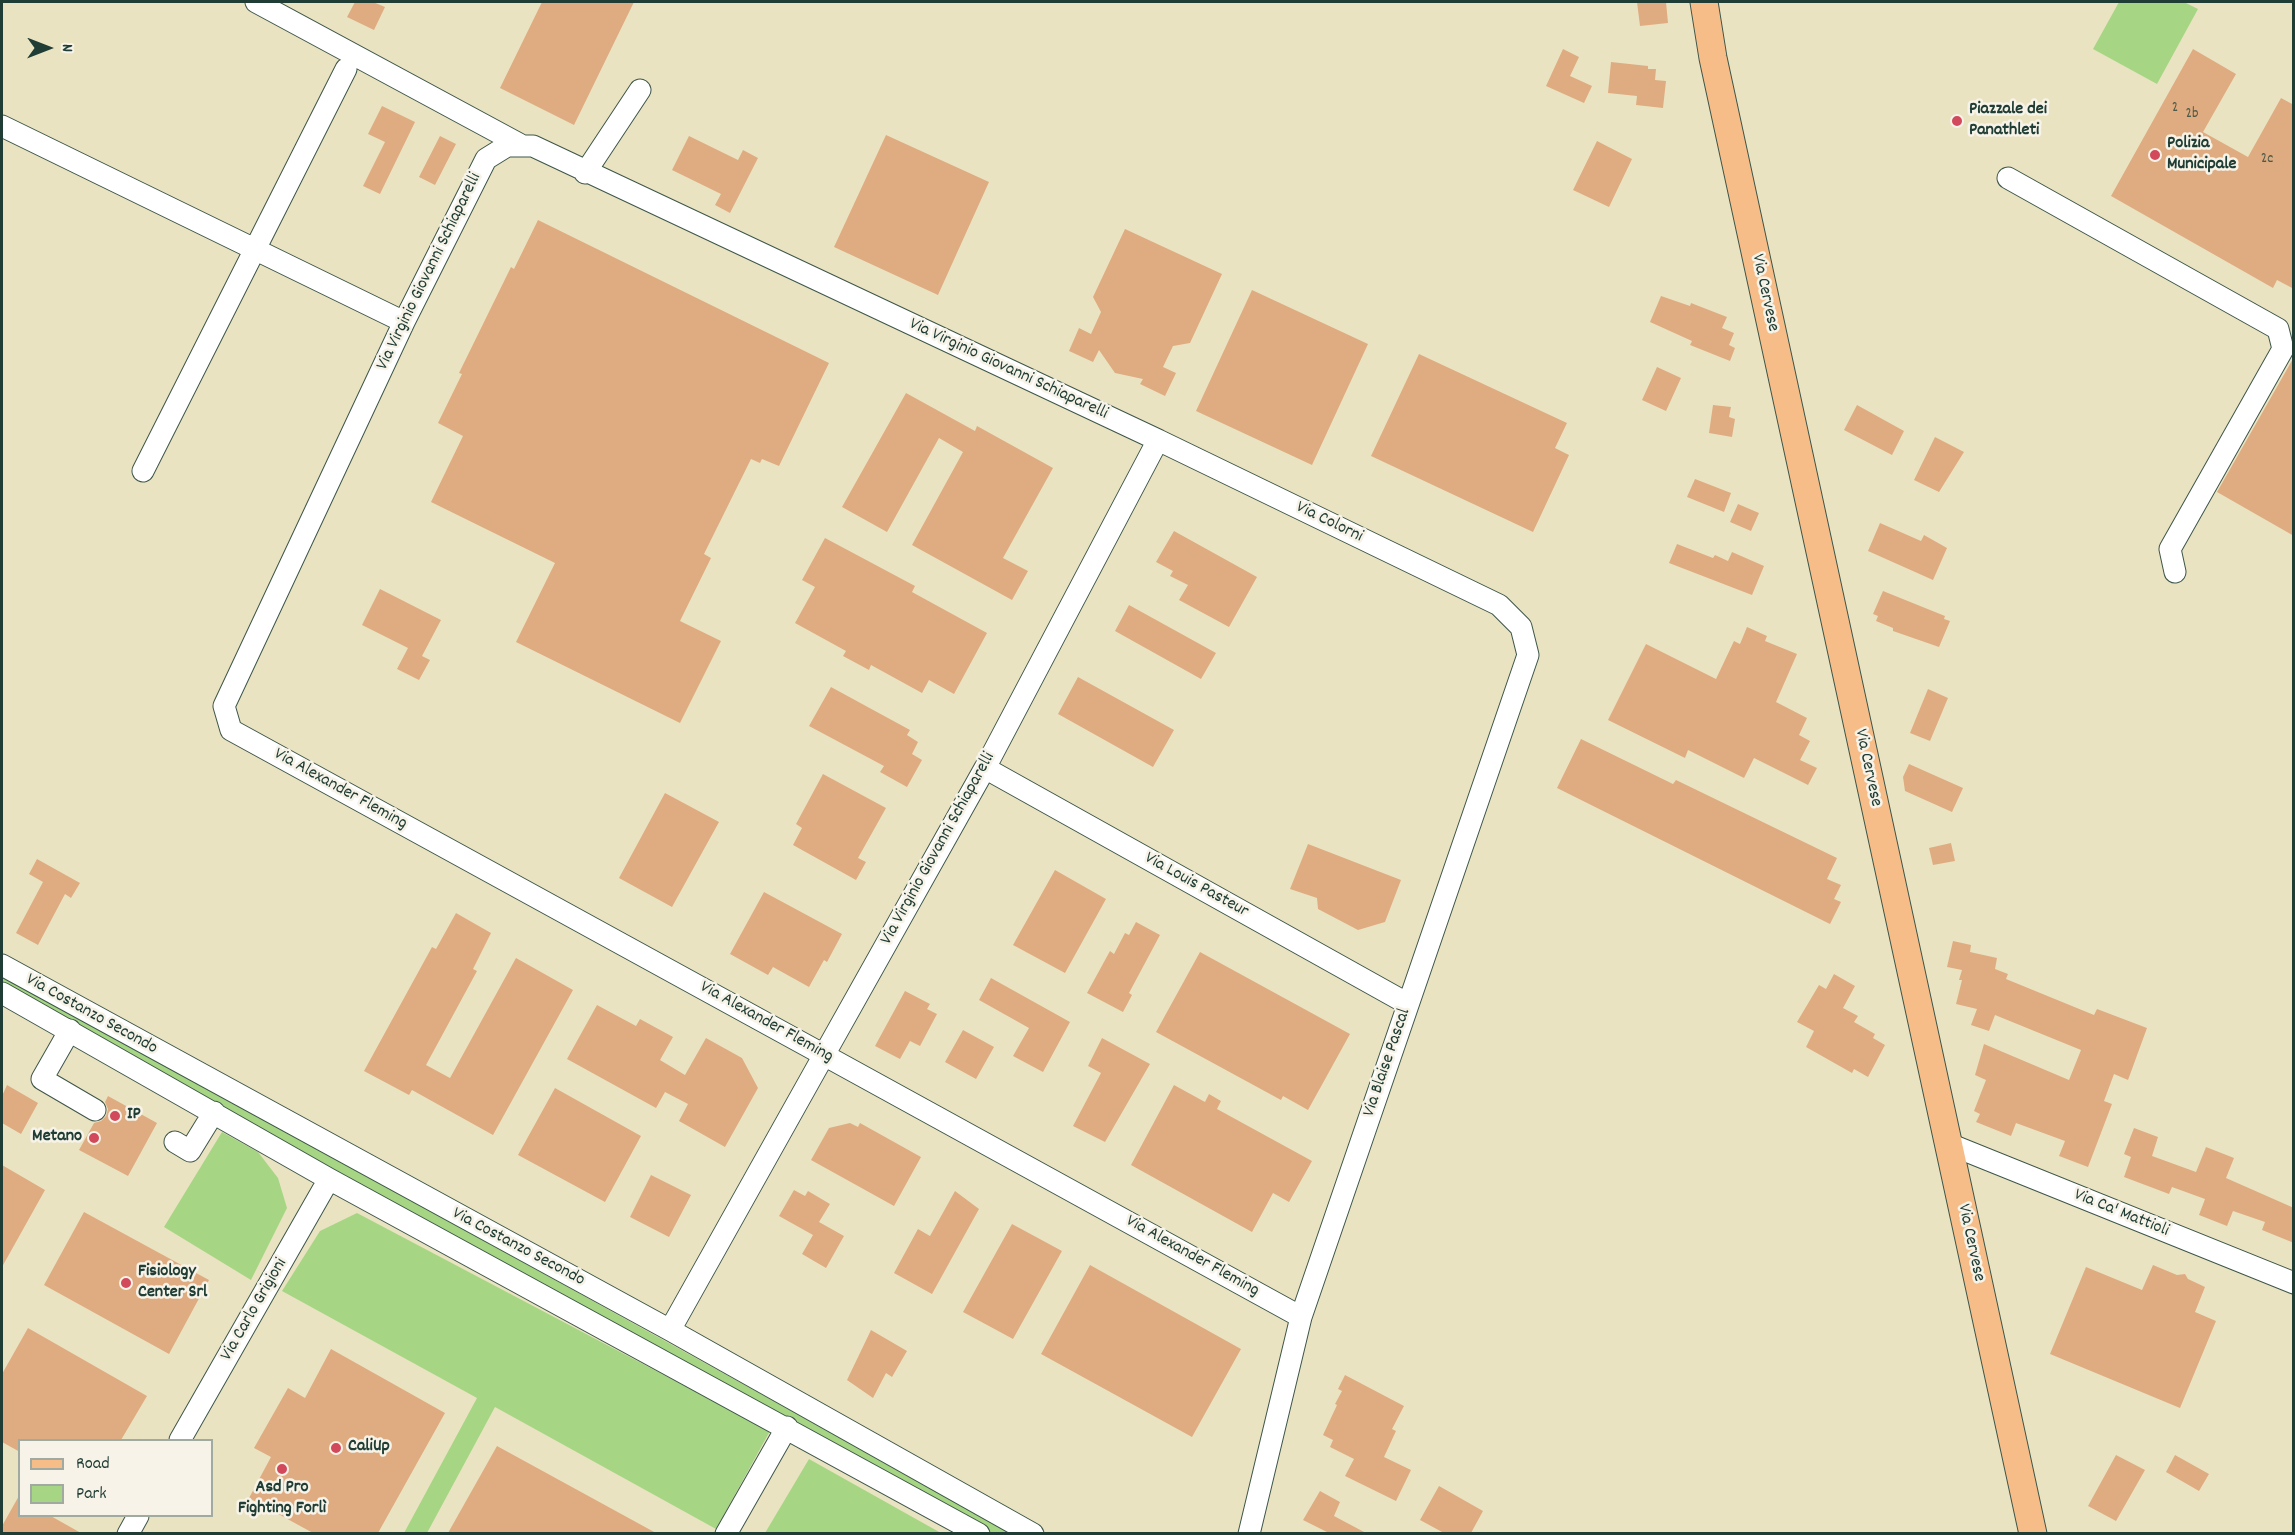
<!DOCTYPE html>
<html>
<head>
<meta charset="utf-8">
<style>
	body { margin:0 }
	#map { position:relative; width:2295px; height:1535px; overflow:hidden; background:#eae3c2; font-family:Dekko,sans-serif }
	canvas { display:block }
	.frame { position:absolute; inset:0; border:3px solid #1f3d34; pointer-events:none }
	.legend { position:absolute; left:18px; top:1439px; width:195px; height:78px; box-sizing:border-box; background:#f7f3e8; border:2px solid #a1aaa0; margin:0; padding:8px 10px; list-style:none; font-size:18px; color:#1f3d34 }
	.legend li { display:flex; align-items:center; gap:12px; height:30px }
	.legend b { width:30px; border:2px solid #a1aaa0 }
	.north { position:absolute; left:18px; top:18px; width:60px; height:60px; -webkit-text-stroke:4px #f7f3e8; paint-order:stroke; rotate:90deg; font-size:16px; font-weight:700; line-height:24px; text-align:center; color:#1f3d34 }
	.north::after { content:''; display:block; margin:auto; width:21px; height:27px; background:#1f3d34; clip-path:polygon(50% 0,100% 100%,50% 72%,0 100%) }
</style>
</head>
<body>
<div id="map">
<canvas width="2295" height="1535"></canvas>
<div class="frame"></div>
<ul class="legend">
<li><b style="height:8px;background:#f7bd88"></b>Road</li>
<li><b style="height:16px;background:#a6d684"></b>Park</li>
</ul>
<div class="north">N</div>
</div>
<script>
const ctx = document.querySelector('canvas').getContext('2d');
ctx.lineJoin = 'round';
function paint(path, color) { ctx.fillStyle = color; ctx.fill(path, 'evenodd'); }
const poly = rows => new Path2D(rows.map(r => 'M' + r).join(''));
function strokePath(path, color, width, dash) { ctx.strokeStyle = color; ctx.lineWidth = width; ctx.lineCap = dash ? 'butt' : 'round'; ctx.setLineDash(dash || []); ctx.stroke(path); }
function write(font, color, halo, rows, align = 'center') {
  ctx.font = font + ' Dekko,sans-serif'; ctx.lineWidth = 5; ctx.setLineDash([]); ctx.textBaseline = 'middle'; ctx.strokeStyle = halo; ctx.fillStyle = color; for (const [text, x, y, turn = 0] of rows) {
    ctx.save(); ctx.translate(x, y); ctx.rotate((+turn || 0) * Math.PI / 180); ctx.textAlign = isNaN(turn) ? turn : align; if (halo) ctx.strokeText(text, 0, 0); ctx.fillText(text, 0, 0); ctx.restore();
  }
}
paint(poly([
	[2119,2,2184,2,2198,9,2157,84,2093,49],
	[2,974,1012,1533,991,1533,777,1415,2,986],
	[222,1132,258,1152,278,1178,287,1208,251,1280,164,1227],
	[357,1213,770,1431,716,1529,495,1407,427,1533,404,1533,477,1398,282,1291,320,1231],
	[809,1459,941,1533,765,1533]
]), '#a6d684');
paint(poly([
	[355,2,373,2,385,7,374,30,347,17],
	[542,2,634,2,574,125,500,88],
	[1637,2,1666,2,1668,23,1640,26],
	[1563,49,1579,57,1570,76,1592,86,1584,103,1546,86],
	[2193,49,2236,74,2203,132,2248,157,2281,98,2294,105,2294,289,2277,280,2273,288,2111,196],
	[1611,62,1648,66,1648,69,1656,69,1655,80,1666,81,1663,108,1636,105,1637,96,1608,93],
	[382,106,415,122,380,194,363,186,385,142,368,134],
	[886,135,989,182,938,295,834,247],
	[440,136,456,144,435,185,419,177],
	[689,136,738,160,743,150,758,158,730,213,715,205,721,194,672,170],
	[1597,141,1632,159,1609,207,1573,190],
	[538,220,829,363,779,466,762,459,760,463,751,459,704,554,711,558,680,621,721,641,680,723,516,642,555,563,431,502,463,436,438,423,462,374,459,373,511,267,514,269],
	[1125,229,1222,274,1190,343,1173,346,1163,367,1176,373,1165,396,1140,384,1143,379,1115,373,1099,350,1093,362,1069,351,1079,328,1091,334,1101,312,1093,297],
	[1252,290,1368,344,1312,465,1196,411],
	[1661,296,1690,306,1691,303,1727,317,1722,328,1734,333,1729,345,1735,348,1730,361,1690,345,1692,341,1650,322],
	[1419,354,1567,423,1555,448,1569,455,1533,532,1371,456],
	[2294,357,2294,536,2217,492],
	[1657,367,1681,378,1666,411,1642,400],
	[906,393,975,431,977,426,1053,468,1003,558,1028,571,1012,600,912,545,963,452,939,438,887,532,842,507],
	[1713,405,1731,407,1729,417,1735,419,1732,437,1709,433],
	[1857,405,1904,431,1892,455,1844,430],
	[1935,437,1964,452,1939,492,1914,480],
	[1695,479,1731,493,1724,512,1687,497],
	[1738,504,1759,513,1751,531,1730,522],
	[1880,523,1921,541,1924,535,1947,548,1933,580,1868,551],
	[1174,531,1257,577,1229,627,1179,600,1188,585,1170,576,1173,571,1156,562],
	[825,538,915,586,912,592,987,633,954,694,929,680,922,693,871,665,869,670,843,656,846,651,795,623,815,587,802,580],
	[1677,544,1713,558,1715,555,1728,561,1732,552,1764,566,1752,595,1669,563],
	[380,589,441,620,422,656,430,660,419,680,397,669,408,648,362,625],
	[1883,591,1945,616,1944,619,1950,621,1939,647,1893,631,1893,628,1876,621,1878,616,1873,614],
	[1129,605,1216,653,1201,679,1115,631],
	[1747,627,1767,636,1765,641,1797,654,1776,702,1807,718,1799,735,1810,741,1800,760,1817,768,1808,785,1754,758,1744,778,1688,750,1685,758,1608,720,1646,644,1716,679,1734,641,1740,644],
	[1078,677,1174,730,1153,767,1058,714],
	[831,687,910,730,907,735,918,742,912,754,922,760,907,787,880,772,884,766,809,726],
	[1928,689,1948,698,1930,741,1910,733],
	[1581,739,1673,784,1676,780,1837,858,1827,879,1841,885,1834,899,1841,902,1830,924,1557,788],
	[1909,764,1963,788,1952,812,1905,791,1903,777],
	[823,774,886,808,858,858,866,862,856,880,793,845,802,828,796,824],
	[665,793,719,822,672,907,619,878],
	[1951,843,1955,861,1933,865,1929,848],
	[1308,844,1401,880,1385,922,1358,930,1318,909,1317,898,1290,889],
	[37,859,80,883,71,898,65,894,38,945,16,933,43,882,29,874],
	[1055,870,1106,899,1065,973,1013,945],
	[764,892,842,934,827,962,824,960,809,987,773,967,768,975,730,954],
	[456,913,491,933,473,969,477,971,426,1065,450,1078,516,958,573,990,493,1135,412,1090,409,1095,364,1071,432,947,436,949],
	[1136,922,1160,935,1129,993,1132,995,1123,1012,1087,993,1110,951,1114,954,1125,933,1129,935],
	[1953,941,1971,945,1970,952,1997,958,1995,969,2008,974,2006,979,2094,1015,2097,1009,2147,1028,2128,1080,2114,1074,2104,1101,2112,1104,2088,1167,2059,1156,2065,1141,2016,1123,2011,1136,1976,1122,1980,1114,1974,1111,1986,1080,1975,1075,1984,1044,2069,1080,2081,1050,1995,1015,1989,1031,1971,1025,1977,1009,1956,1004,1962,980,1959,980,1962,970,1947,967],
	[1200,952,1350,1034,1308,1110,1283,1096,1281,1100,1156,1032],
	[1834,974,1855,986,1843,1008,1858,1016,1854,1022,1875,1034,1873,1038,1885,1045,1868,1077,1854,1069,1852,1073,1806,1047,1814,1031,1797,1022,1819,985,1826,989],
	[991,978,1070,1022,1043,1072,1013,1056,1029,1028,979,1000],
	[905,991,930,1004,927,1009,937,1014,920,1046,910,1041,900,1059,875,1046],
	[597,1005,636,1026,640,1019,673,1037,660,1060,685,1075,706,1038,742,1058,758,1088,725,1147,679,1121,688,1104,665,1092,656,1108,567,1059],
	[963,1030,994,1047,976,1079,945,1062],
	[1102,1038,1150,1064,1105,1142,1073,1126,1101,1073,1088,1066],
	[7,1085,38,1103,21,1134,2,1123,2,1096],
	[1174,1085,1205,1102,1209,1094,1221,1101,1217,1109,1312,1161,1289,1202,1273,1193,1252,1232,1131,1165],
	[555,1088,641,1136,605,1202,518,1155],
	[108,1096,157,1123,128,1176,79,1150,94,1123,101,1121,106,1116,108,1109,105,1102],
	[850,1123,858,1127,860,1123,921,1157,894,1206,811,1160,829,1128],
	[2134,1128,2158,1137,2152,1156,2196,1172,2206,1147,2234,1158,2226,1178,2294,1208,2294,1243,2262,1230,2265,1222,2233,1211,2227,1226,2199,1215,2205,1199,2172,1187,2169,1194,2124,1177,2131,1157,2124,1154],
	[2,1165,45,1190,2,1267],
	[651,1175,691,1195,669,1237,630,1217],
	[794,1190,805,1196,808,1191,830,1204,819,1222,844,1236,826,1268,802,1254,813,1235,779,1216],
	[955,1191,979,1209,932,1294,894,1273,918,1229,930,1236],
	[84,1212,209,1280,169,1354,44,1285],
	[1012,1224,1062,1251,1013,1339,963,1312],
	[1090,1265,1241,1349,1192,1437,1041,1354],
	[2153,1265,2177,1275,2185,1274,2188,1279,2205,1287,2195,1312,2216,1321,2180,1408,2050,1354,2086,1267,2142,1290],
	[28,1328,147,1396,121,1440,20,1440,20,1452,2,1442,2,1374],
	[871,1330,907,1351,892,1377,886,1373,873,1398,847,1380],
	[331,1349,445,1413,378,1533,313,1533,249,1498,271,1457,254,1448,288,1388,305,1398],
	[1345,1375,1404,1406,1392,1429,1396,1431,1384,1457,1411,1470,1396,1501,1345,1476,1354,1459,1330,1447,1333,1440,1323,1435,1337,1405,1335,1404,1342,1391,1338,1389],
	[497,1446,656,1533,448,1533],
	[2116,1455,2145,1470,2116,1521,2088,1506],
	[2175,1455,2209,1474,2199,1491,2166,1472],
	[1439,1486,1483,1511,1471,1533,1444,1533,1420,1520],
	[1320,1491,1340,1502,1334,1516,1366,1533,1329,1533,1303,1520],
	[20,1494,20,1515,49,1515,81,1533,2,1533,2,1526]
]), '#dfac81');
const minor = poly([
	[256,2,523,146],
	[2,126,404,322],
	[585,173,640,90],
	[2008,178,2278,329,2283,349,2170,549,2175,572],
	[1158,440,1499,605,1521,627,1528,655,1301,1317,1249,1534],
	[143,471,346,69],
	[985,768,1408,1004],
	[2,965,670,1330,1033,1534],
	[2,993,329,1179,979,1534],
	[70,1030,42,1079,95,1110],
	[175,1142,190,1151,214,1112],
	[1949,1144,2294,1283],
	[670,1330,824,1055,985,768,1158,440,533,146,507,146,486,159,404,322,224,706,231,730,824,1055,1301,1317],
	[180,1440,329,1179],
	[128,1534,138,1516],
	[726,1534,787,1427]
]);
const major = poly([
	[1704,2,1713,58,2033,1534]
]);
strokePath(minor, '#3d5649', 23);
strokePath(major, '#3d5649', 29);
strokePath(minor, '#fff', 21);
strokePath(major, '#f7bd88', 27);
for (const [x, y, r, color] of [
	[1957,121,6,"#d1495b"],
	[2155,155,6,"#d1495b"],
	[115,1116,6,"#d1495b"],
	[94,1138,6,"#d1495b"],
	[126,1283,6,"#d1495b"],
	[336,1448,6,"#d1495b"],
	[282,1469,6,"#d1495b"]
]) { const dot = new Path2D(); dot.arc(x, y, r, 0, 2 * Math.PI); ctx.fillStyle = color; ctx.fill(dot); strokePath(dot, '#f7f3e8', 2); }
write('15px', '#4f5947', null, [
	["2",2175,109],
	["2b",2192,115],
	["2c",2267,160]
]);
write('bold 18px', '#1f3d34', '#f7f3e8', [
	["Piazzale dei",1969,111],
	["Panathleti",1969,132],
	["Polizia",2167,145],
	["Municipale",2167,166],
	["IP",127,1116],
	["Metano",82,1138,"right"],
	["Fisiology",138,1273],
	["Center Srl",138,1294],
	["CaliUp",348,1448],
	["Asd Pro",282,1489,"center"],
	["Fighting Forlì",282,1510,"center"]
], 'left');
write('18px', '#1f3d34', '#f7f3e8', [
	["Via Virginio Giovanni Schiaparelli",430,272,-64],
	["Via Cervese",1764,293,78],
	["Via Virginio Giovanni Schiaparelli",1008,370,25],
	["Via Colorni",1329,523,26],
	["Via Cervese",1867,768,78],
	["Via Alexander Fleming",340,790,29],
	["Via Virginio Giovanni Schiaparelli",939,849,-61],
	["Via Louis Pasteur",1196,886,29],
	["Via Costanzo Secondo",91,1015,29],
	["Via Alexander Fleming",766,1023,29],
	["Via Blaise Pascal",1388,1063,-71],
	["Via Ca' Mattioli",2121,1214,22],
	["Via Cervese",1970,1243,78],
	["Via Costanzo Secondo",518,1248,28],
	["Via Alexander Fleming",1192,1257,29],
	["Via Carlo Grigioni",255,1310,-60]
]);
</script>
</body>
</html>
